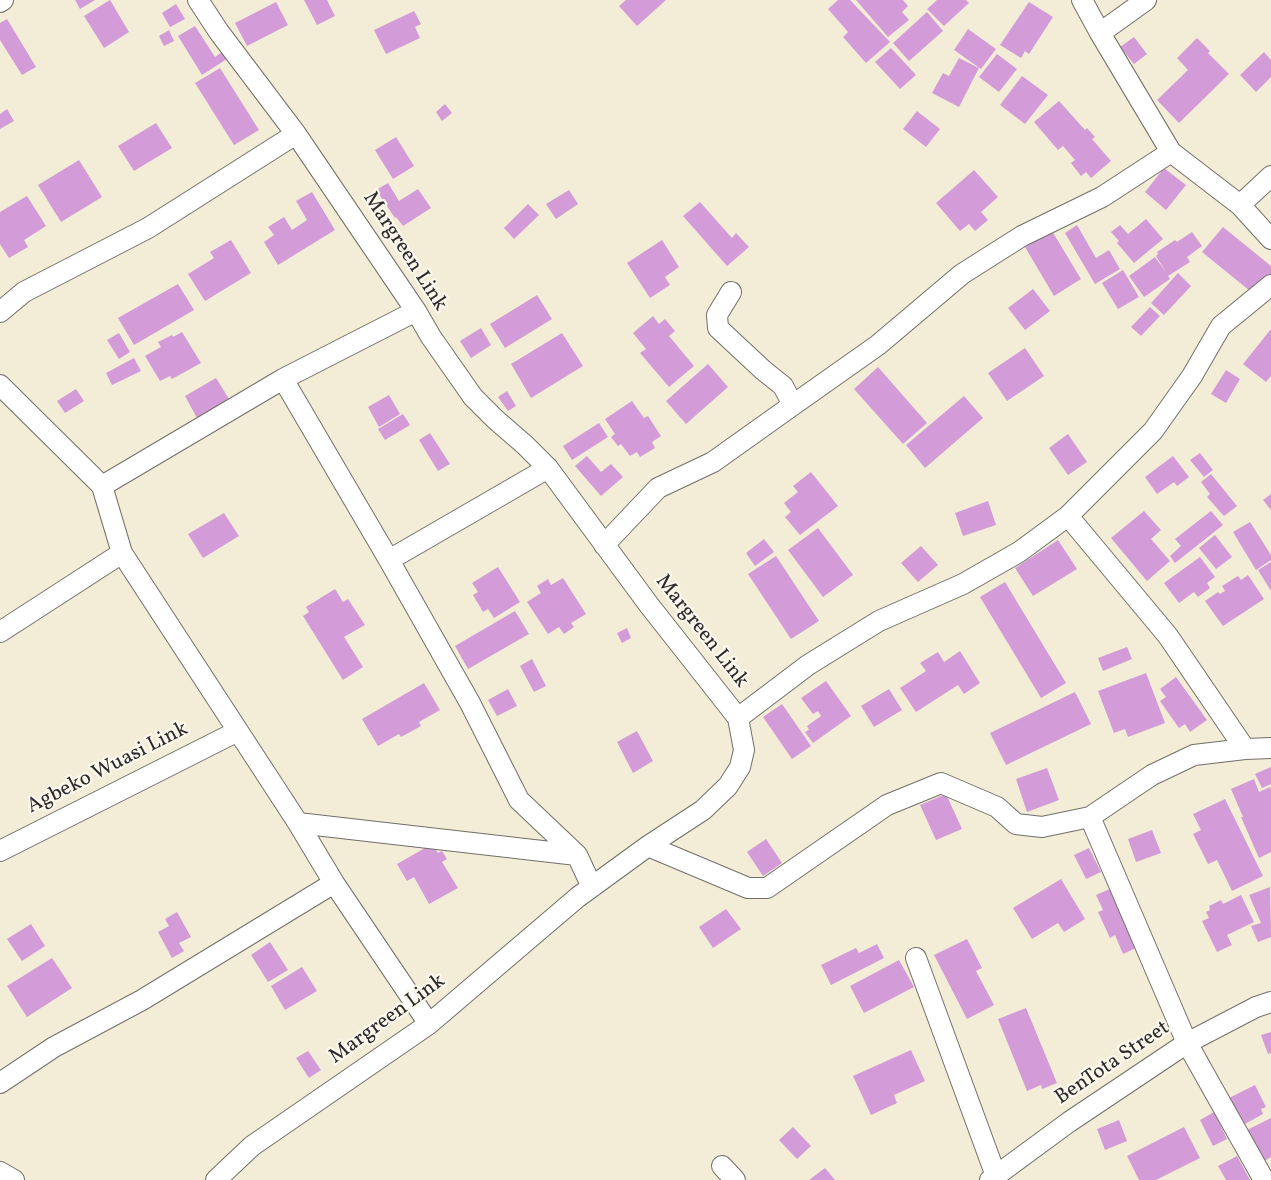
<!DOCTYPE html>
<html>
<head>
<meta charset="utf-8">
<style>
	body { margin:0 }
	canvas { display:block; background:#f3edd8 }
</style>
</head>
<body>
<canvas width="1271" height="1180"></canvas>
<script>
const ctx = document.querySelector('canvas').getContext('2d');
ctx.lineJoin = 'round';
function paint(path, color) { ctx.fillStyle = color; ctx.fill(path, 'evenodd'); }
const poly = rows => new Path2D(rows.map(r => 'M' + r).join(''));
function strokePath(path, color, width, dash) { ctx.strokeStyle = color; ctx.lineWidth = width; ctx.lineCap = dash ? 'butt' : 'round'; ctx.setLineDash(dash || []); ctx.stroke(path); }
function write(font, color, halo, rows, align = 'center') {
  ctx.font = font + ' Vollkorn,serif'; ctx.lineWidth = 4.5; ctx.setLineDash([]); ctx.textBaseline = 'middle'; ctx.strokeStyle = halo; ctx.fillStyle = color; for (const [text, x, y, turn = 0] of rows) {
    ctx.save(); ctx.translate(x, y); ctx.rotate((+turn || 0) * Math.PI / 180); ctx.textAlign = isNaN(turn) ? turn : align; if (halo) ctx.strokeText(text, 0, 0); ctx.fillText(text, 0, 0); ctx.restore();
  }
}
paint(poly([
	[75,0,95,0,80,9],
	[110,0,129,32,104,48,84,16],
	[304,0,327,0,335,16,317,25],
	[626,0,666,0,637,26,619,6],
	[838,0,850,0,890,42,866,63,843,37,848,32,828,9],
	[856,0,903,0,908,6,902,12,909,20,888,37],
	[937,0,966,0,969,3,944,26,927,9],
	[276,2,288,25,247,46,235,23],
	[1029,2,1053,17,1029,54,1025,51,1021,58,1000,45],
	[176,4,185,19,170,27,162,13],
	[414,11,421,24,415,27,420,38,386,54,374,30],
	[927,12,943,31,909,61,893,43],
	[7,19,36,67,22,75,0,40,0,23],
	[195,26,215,57,222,52,227,59,202,75,178,36],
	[968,29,996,49,981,69,954,50],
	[169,30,174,41,164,46,159,36],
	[1134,37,1147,54,1134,64,1120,47],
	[1197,38,1210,51,1208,53,1229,74,1179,123,1157,100,1188,70,1177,58],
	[891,48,916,75,900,89,875,62],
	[1264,52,1271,60,1271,77,1256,92,1240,75],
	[997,54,1017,69,999,92,979,77],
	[959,58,979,68,959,107,932,93,943,73,949,76],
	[220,68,259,130,234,145,195,83],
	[1022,76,1048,95,1025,124,1000,105],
	[1059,101,1085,130,1087,128,1095,137,1092,139,1111,161,1091,178,1086,172,1081,176,1071,163,1075,160,1063,146,1058,150,1034,122],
	[445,104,452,113,442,121,436,112],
	[7,109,14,121,0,129,0,114],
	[917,111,940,129,926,147,903,129],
	[156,123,172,148,134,171,118,146],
	[396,137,414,166,393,179,375,150],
	[79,160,102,197,61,222,38,185],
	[1164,168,1186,185,1166,210,1145,192],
	[974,170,998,197,981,212,988,220,975,231,969,224,960,231,936,203],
	[388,183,399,201,418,189,431,208,403,226,396,217,395,218,376,190],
	[569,190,578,204,556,219,546,204],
	[312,192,335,230,278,265,264,242,274,235,268,227,284,217,292,230,307,220,296,201],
	[27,196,46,226,24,240,28,247,9,258,0,244,0,212],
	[700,202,732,238,736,233,749,247,727,266,683,216],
	[528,204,539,215,514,239,504,228],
	[1146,219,1163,239,1134,263,1117,243,1119,241,1111,232,1120,225,1128,234],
	[1077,225,1096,258,1109,250,1120,269,1095,284,1065,233],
	[1223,227,1271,266,1271,276,1255,295,1202,252],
	[1052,231,1081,279,1054,296,1025,247],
	[1192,232,1202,246,1187,257,1190,262,1168,276,1170,279,1144,297,1129,276,1155,257,1166,272,1156,256,1158,254,1157,252,1175,240,1177,242],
	[231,240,251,273,205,301,188,274,214,258,210,252],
	[662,240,679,267,665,277,670,285,650,298,627,263],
	[1123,270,1139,297,1118,309,1102,283],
	[1178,273,1191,286,1164,315,1151,303],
	[178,284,194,310,134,345,118,318],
	[1033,289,1050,311,1025,330,1008,308],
	[537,295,552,319,505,348,490,324],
	[1150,307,1160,316,1141,336,1131,327],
	[653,316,659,324,665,319,675,331,669,336,694,366,669,387,640,353,646,349,633,333],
	[481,328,491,345,471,358,460,341],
	[1271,329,1271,376,1266,382,1243,364],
	[182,332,201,363,172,379,170,376,160,381,145,356,161,347,158,342,172,335,173,337],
	[119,333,130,352,119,359,107,340],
	[562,333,583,366,531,398,511,364],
	[1025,348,1044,376,1007,401,988,373],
	[134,358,141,371,112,385,106,373],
	[708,364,728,387,686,424,666,401],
	[878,367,927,423,903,444,854,389],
	[1226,370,1240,379,1226,403,1211,394],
	[216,378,229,399,197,418,185,396],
	[76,389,84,401,65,413,57,401],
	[507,391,516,406,508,411,498,397],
	[389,395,400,414,379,427,368,407],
	[964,396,983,418,925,468,906,445],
	[632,401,644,418,648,416,661,436,652,442,655,448,640,457,637,452,630,456,621,444,618,446,611,437,615,434,605,419],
	[403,414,410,425,385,440,378,429],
	[599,423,608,437,572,460,563,446],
	[430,433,450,464,438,471,419,440],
	[1068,434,1087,462,1068,475,1049,448],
	[1200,453,1213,470,1204,477,1190,460],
	[587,456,601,472,611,464,623,477,601,496,575,466],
	[1173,456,1189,477,1177,486,1174,482,1157,494,1145,477],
	[811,472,838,506,800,535,785,517,791,512,784,503,798,492,793,486],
	[1211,474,1237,506,1224,516,1207,497,1210,494,1201,482],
	[1271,494,1271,510,1263,500],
	[988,501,996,525,963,536,955,513],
	[1144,511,1161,530,1151,539,1170,561,1147,581,1111,538],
	[1211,511,1223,525,1175,563,1170,556,1181,546,1175,539],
	[224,513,239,536,203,558,188,534],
	[1250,522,1271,555,1271,560,1256,570,1233,532],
	[818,528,853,575,823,597,788,550],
	[1215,535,1232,557,1216,569,1199,548],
	[764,539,774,552,755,566,746,553],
	[1058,540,1077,569,1033,596,1015,568],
	[921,546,938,565,918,582,901,563],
	[776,556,819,621,791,639,748,574],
	[1200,557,1215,577,1207,583,1210,588,1198,597,1194,592,1179,603,1164,583],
	[1271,562,1271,591,1258,570],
	[498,567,520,602,494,618,488,609,483,612,473,595,478,592,472,583],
	[1248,575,1264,599,1223,626,1205,601,1218,592,1220,594,1225,591,1222,586,1238,576,1241,580],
	[563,578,586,614,571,623,574,627,564,634,559,627,548,634,527,602,541,593,537,586,548,579,551,585],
	[1005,582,1066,683,1041,698,980,597],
	[335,589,343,602,348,599,365,625,344,637,363,667,343,680,303,616,309,612,306,607],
	[515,611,529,634,468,669,455,646],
	[627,628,631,638,622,643,617,633],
	[1127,647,1132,659,1103,671,1098,658],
	[960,651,980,683,964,694,958,685,916,712,900,688,926,671,920,663,938,652,944,662],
	[532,659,546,686,534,692,520,666],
	[1146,673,1165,723,1128,737,1125,729,1114,733,1098,691],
	[1176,677,1207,720,1190,732,1185,724,1179,728,1160,701,1166,697,1160,689],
	[826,681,851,716,813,743,805,732,809,730,807,726,821,716,818,711,813,714,801,698],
	[424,683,440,710,419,722,421,726,401,737,399,734,378,746,362,719],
	[508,689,517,706,497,716,488,700],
	[889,689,902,710,874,727,861,706],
	[1075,692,1091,724,1006,765,990,733],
	[782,704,811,746,792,759,763,717],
	[637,731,653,761,633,773,617,742],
	[1271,767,1271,784,1262,788,1255,774],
	[1047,768,1059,800,1027,812,1016,779],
	[1254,779,1259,792,1270,787,1271,790,1271,852,1259,858,1241,817,1243,817,1231,789],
	[946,794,962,829,936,840,920,805],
	[1225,799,1263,876,1232,891,1217,860,1208,864,1193,834,1201,830,1193,814],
	[1152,830,1161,853,1136,862,1128,839],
	[766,839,782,863,763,876,747,852],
	[432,844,438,853,442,851,447,859,442,862,458,888,429,904,414,877,407,881,397,864],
	[1089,848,1101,872,1086,879,1074,855],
	[1061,879,1085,919,1064,932,1058,923,1032,939,1013,908],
	[1270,887,1271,937,1258,942,1251,926,1261,923,1249,895],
	[1110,889,1136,948,1123,954,1115,935,1110,938,1098,912,1103,910,1096,895],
	[1241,895,1254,922,1227,935,1232,945,1217,952,1202,921,1209,918,1206,912,1210,910,1209,906,1221,900,1223,904],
	[726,909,741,929,713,948,699,927],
	[177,912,191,937,179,943,184,951,172,958,158,932,169,926,165,919],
	[31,924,45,946,22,961,7,939],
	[967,939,982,968,976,971,994,1005,967,1019,934,955],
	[270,942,288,970,268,982,251,955],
	[877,944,884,958,831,985,821,965,856,948,859,953],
	[52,958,72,988,27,1017,7,986],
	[899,960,914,987,864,1013,850,986],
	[302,967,317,991,285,1010,271,986],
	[1026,1008,1057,1083,1042,1089,1041,1085,1027,1091,998,1019],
	[1271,1032,1271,1053,1268,1054,1261,1035],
	[911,1050,925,1081,894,1095,897,1103,871,1115,853,1076],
	[308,1051,321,1070,309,1078,296,1058],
	[1255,1085,1266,1107,1261,1109,1263,1114,1243,1125,1229,1098],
	[1214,1112,1227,1139,1213,1146,1200,1120],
	[1271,1118,1271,1157,1261,1163,1245,1131],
	[1119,1120,1127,1141,1105,1150,1097,1129],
	[793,1127,811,1146,797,1159,779,1140],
	[1184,1127,1200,1158,1156,1180,1139,1180,1127,1156],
	[1237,1156,1250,1180,1226,1180,1218,1166],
	[825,1168,835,1180,809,1180]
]), '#d39bd7');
const minor = poly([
	[198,0,219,32,296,134,416,311,431,337,473,397,495,419,525,445,548,468,649,605,738,718,744,750,740,767,728,786,703,810,648,846,578,897,429,1024,252,1146,216,1180],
	[1082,0,1100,33,1171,152,1240,205,1271,239],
	[0,2,3,0],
	[1100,33,1146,0],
	[1240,205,1271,176],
	[731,292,717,315,718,328,763,370,783,386,793,405],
	[0,312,24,292,148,228,296,134],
	[283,379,389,560,470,703,519,800,577,855,592,887],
	[0,385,102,486,122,553,298,823,334,883,429,1024],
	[102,486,283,379,416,311],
	[1068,516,1168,636,1245,749],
	[604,545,658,488,713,462,793,405,878,345,962,274,1022,236,1102,197,1171,152],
	[389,560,548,468],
	[0,632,122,553],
	[738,718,808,665,879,621,963,584,1019,552,1068,516,1153,431,1192,376,1221,326,1271,285],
	[1090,817,1187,1043,1264,1180],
	[298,823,577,855],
	[648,846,748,888,767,888,887,805,941,783,997,807,1016,824,1042,827,1090,817,1152,775,1194,755,1245,749,1271,748],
	[0,851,238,731],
	[916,958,996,1176],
	[0,1083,54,1047,142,1000,334,883],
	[722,1166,735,1180],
	[0,1172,14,1180],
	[990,1180,1069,1122,1187,1043,1256,1007,1271,1002]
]);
strokePath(minor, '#716f68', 22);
strokePath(minor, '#fff', 20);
write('21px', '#2b2b2b', '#fbf7ec', [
	["Margreen Link",404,252,57],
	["Margreen Link",701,632,52],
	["Agbeko Wuasi Link",108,769,-27],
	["Margreen Link",388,1020,-36],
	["BenTota Street",1113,1064,-34]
]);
</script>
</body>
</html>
